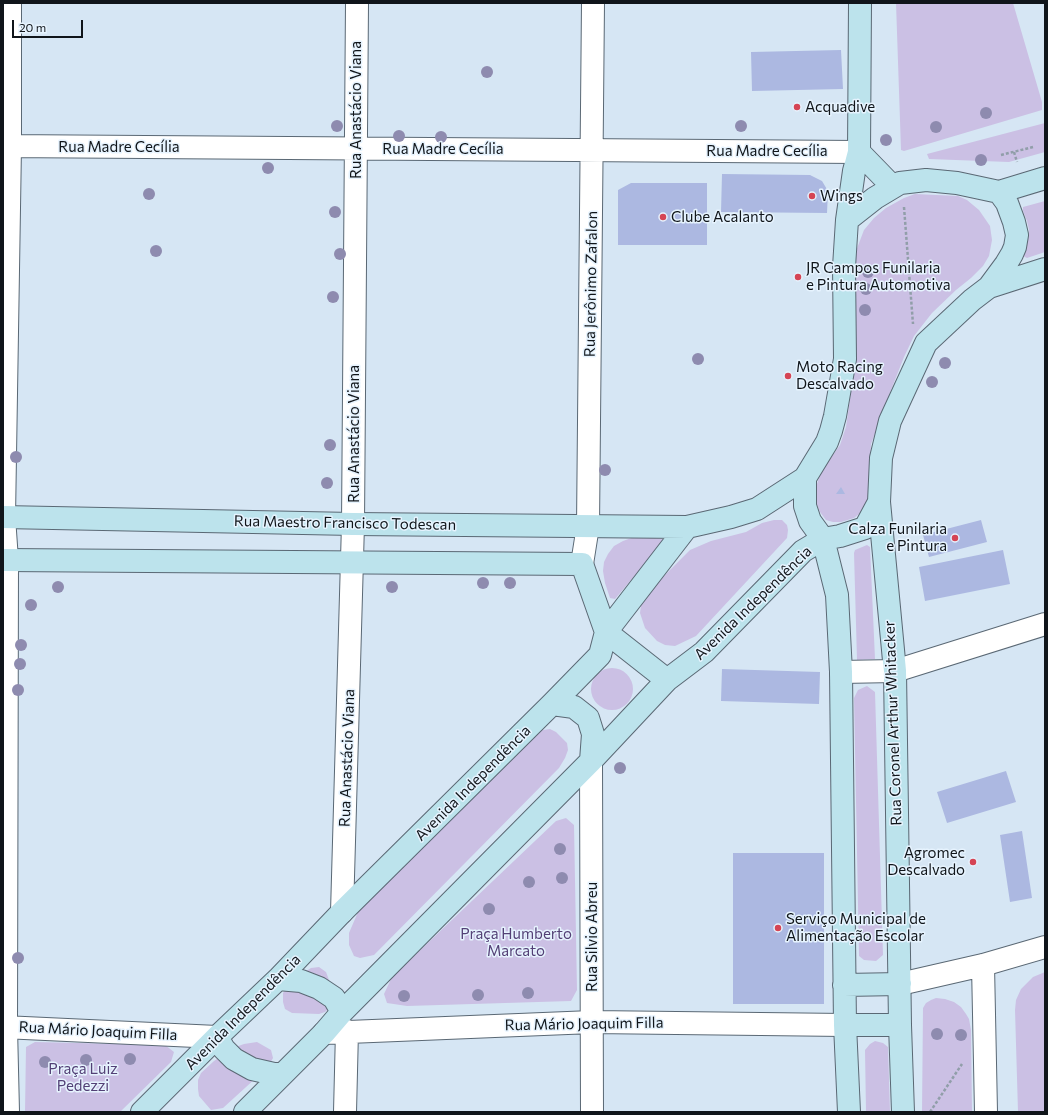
<!DOCTYPE html>
<html>
<head>
<meta charset="utf-8">
<style>
	body { margin:0 }
	#map { position:relative; width:1048px; height:1115px; overflow:hidden; background:#d6e6f4; font-family:Commissioner,sans-serif }
	canvas { display:block }
	.frame { position:absolute; inset:0; border:4px solid #10151a; pointer-events:none }
	.scale { position:absolute; left:12px; top:20px; width:71px; height:18px; box-sizing:border-box; border:2px solid #10151a; border-top:0; padding-left:5px; font-size:12px; line-height:14px; white-space:nowrap; color:#10151a; -webkit-text-stroke:3px #e6f3fe; paint-order:stroke }
</style>
</head>
<body>
<div id="map">
<canvas width="1048" height="1115"></canvas>
<div class="frame"></div>
<div class="scale">20 m</div>
</div>
<script>
const ctx = document.querySelector('canvas').getContext('2d');
ctx.lineJoin = 'round';
function paint(path, color) { ctx.fillStyle = color; ctx.fill(path, 'evenodd'); }
const poly = rows => new Path2D(rows.map(r => 'M' + r).join(''));
function strokePath(path, color, width, dash) { ctx.strokeStyle = color; ctx.lineWidth = width; ctx.lineCap = dash ? 'butt' : 'round'; ctx.setLineDash(dash || []); ctx.stroke(path); }
function write(font, color, halo, rows, align = 'center') {
  ctx.font = font + ' Commissioner,sans-serif'; ctx.lineWidth = 3; ctx.setLineDash([]); ctx.textBaseline = 'middle'; ctx.strokeStyle = halo; ctx.fillStyle = color; for (const [text, x, y, turn = 0] of rows) {
    ctx.save(); ctx.translate(x, y); ctx.rotate((+turn || 0) * Math.PI / 180); ctx.textAlign = isNaN(turn) ? turn : align; if (halo) ctx.strokeText(text, 0, 0); ctx.fillText(text, 0, 0); ctx.restore();
  }
}
paint(poly([
	[896,3,1013,3,1042,102,1042,110,904,151,901,150],
	[1045,123,1045,152,1009,162,929,159,927,154],
	[915,194,958,196,967,200,979,210,990,226,992,240,989,256,983,266,971,278,956,290,932,313,914,336,904,357,891,390,871,444,870,463,870,497,863,511,854,518,841,522,833,522,826,520,820,512,816,502,817,484,821,472,840,445,846,427,854,371,856,251,864,230,874,218,886,208,904,198],
	[1045,201,1045,252,1027,258,1023,256,1028,240,1029,230,1027,221,1023,211,1023,207],
	[774,520,782,520,787,525,788,530,787,538,696,636,675,646,665,645,657,641,645,628,640,613,642,599,656,584,690,550,711,541,746,532,762,523],
	[634,537,655,538,662,539,663,542,615,599,610,598,605,583,603,571,604,562,608,554,614,546,623,541],
	[867,545,870,547,875,659,857,660,854,553,855,550],
	'591 689a21 21 0 1 1 42 0a21 21 0 1 1-42 0Z',
	[867,686,875,692,883,955,876,961,864,960,859,956,854,698,858,690],
	[550,729,556,732,567,743,568,750,565,758,559,768,374,955,360,958,354,956,349,945,349,933,358,912,368,900,537,732,543,730],
	[566,818,574,825,577,990,571,1001,407,1006,387,1003,384,994,392,977,556,821],
	[319,967,326,972,332,988,332,1005,325,1012,319,1014,292,1013,285,1009,283,1002,283,993,289,986,303,973,311,968],
	[1045,972,1045,1112,1018,1112,1015,1010,1016,1000,1021,989,1033,977],
	[936,998,945,999,954,1002,961,1007,966,1014,969,1019,971,1030,972,1112,922,1112,923,1008,926,1003,931,1000],
	[875,1041,883,1043,888,1047,890,1112,866,1112,865,1050,870,1044],
	[35,1042,165,1045,174,1052,171,1062,120,1112,25,1112,26,1047],
	[257,1042,271,1050,273,1058,268,1067,223,1108,211,1110,199,1096,198,1089,198,1080,201,1073,214,1061,233,1048,244,1044]
]), '#cbc0e4');
paint(poly([
	[841,50,843,89,752,91,751,52],
	[722,174,810,175,822,181,828,191,827,213,721,212],
	[631,183,707,183,707,245,618,245,618,190],
	[841,487,845,494,836,494],
	[981,520,987,542,929,557,923,535],
	[1003,550,1010,584,925,601,919,567],
	[722,669,820,672,819,704,721,701],
	[1006,771,1016,802,947,823,937,792],
	[1022,831,1032,898,1010,902,1000,835],
	[733,853,824,853,824,1004,733,1004]
]), '#acb8e1');
const street = poly([
	[3,146,859,152],
	[582,564,588,526,593,3],
	[841,672,895,671,1045,624],
	[591,761,592,1112],
	[342,912,353,524,357,3],
	[983,965,986,1112],
	[900,984,983,965,1045,947],
	[3,1027,217,1037],
	[324,1033,592,1022,845,1025],
	[8,1112,6,1027,7,560,4,517,10,146,10,3],
	[345,1112,347,1031]
]);
const secondary = poly([
	[859,152,893,187],
	[999,192,1045,178],
	[847,220,854,171,859,152,860,3],
	[989,287,1045,269],
	[805,478,805,506,810,521,823,539,837,595,841,672,845,1025,849,1112],
	[879,502,895,671,900,1025,903,1112],
	[3,517,353,524,687,527],
	[3,560,582,564,606,632],
	[606,632,667,680],
	[552,704,574,707,588,718,593,734,591,761],
	[278,979,301,981,319,988,334,998,342,1012],
	[844,985,900,984],
	[845,1025,900,1025],
	[217,1037,224,1049,234,1059,252,1069,274,1074,283,1074],
	[142,1112,217,1037,278,979,342,912,552,704,600,655,606,632,687,527,731,517,757,509,805,478,827,442,831,431,835,416,845,359,844,267,847,220,875,198,900,183,926,180,957,183,999,192],
	[245,1112,324,1033,342,1012,591,761,667,680,704,652,803,551,823,539,840,536,865,528,879,502,881,458,890,421,926,343,972,300,989,287,1006,264,1012,254,1015,247,1017,235,1014,222,1007,203,999,192]
]);
strokePath(street, '#5a6874', 24);
strokePath(secondary, '#5a6874', 24);
strokePath(poly([
	[1014,152,1017,162],
	[1001,155,1033,147],
	[904,207,913,324],
	[930,1112,962,1064]
]), '#919ea9', 2.5, [3, 2]);
strokePath(street, '#fff', 22);
strokePath(secondary, '#bce3ec', 22);
ctx.fillStyle = '#8e8baf';
for (const [x, y] of [
	[487,72],
	[986,113],
	[337,126],
	[741,126],
	[936,127],
	[399,136],
	[441,137],
	[886,140],
	[981,160],
	[268,168],
	[149,194],
	[335,212],
	[156,251],
	[340,254],
	[868,272],
	[866,289],
	[333,297],
	[865,310],
	[698,359],
	[945,363],
	[932,382],
	[330,445],
	[16,457],
	[605,470],
	[327,483],
	[483,583],
	[510,583],
	[58,587],
	[392,587],
	[31,605],
	[21,645],
	[20,664],
	[18,690],
	[620,768],
	[560,849],
	[562,878],
	[529,882],
	[489,909],
	[18,958],
	[528,993],
	[478,995],
	[404,996],
	[937,1034],
	[961,1035],
	[130,1059],
	[86,1060],
	[45,1062]
]) { ctx.beginPath(); ctx.arc(x, y, 6, 0, 2 * Math.PI); ctx.fill(); }
for (const [x, y, r, color] of [
	[797,107,4,"#d54454"],
	[812,196,4,"#d54454"],
	[663,217,4,"#d54454"],
	[798,277,4,"#d54454"],
	[788,376,4,"#d54454"],
	[955,538,4,"#d54454"],
	[973,862,4,"#d54454"],
	[778,928,4,"#d54454"]
]) { const dot = new Path2D(); dot.arc(x, y, r, 0, 2 * Math.PI); ctx.fillStyle = color; ctx.fill(dot); strokePath(dot, '#e6f3fe', 1.5); }
write('15px', '#10151a', '#e6f3fe', [
	["Acquadive",805,107],
	["Wings",820,196],
	["Clube Acalanto",671,217],
	["JR Campos Funilaria",806,268],
	["e Pintura Automotiva",806,285],
	["Moto Racing",796,367],
	["Descalvado",796,384],
	["Calza Funilaria",947,529,"right"],
	["e Pintura",947,546,"right"],
	["Agromec",965,853,"right"],
	["Descalvado",965,870,"right"],
	["Serviço Municipal de",786,919],
	["Alimentação Escolar",786,936]
], 'left');
write('15px', '#10151a', '#e6f3fe', [
	["Rua Anastácio Viana",356,110,-90],
	["Rua Madre Cecília",119,147],
	["Rua Madre Cecília",443,149],
	["Rua Madre Cecília",767,151],
	["Rua Jerônimo Zafalon",591,284,-89],
	["Rua Anastácio Viana",354,434,-90],
	["Rua Maestro Francisco Todescan",345,523,1],
	["Avenida Independência",753,603,-44],
	["Rua Coronel Arthur Whitacker",893,723,-92],
	["Rua Anastácio Viana",347,758,-88],
	["Avenida Independência",473,783,-45],
	["Rua Silvio Abreu",592,937,-90],
	["Avenida Independência",243,1012,-45],
	["Rua Mário Joaquim Filla",584,1024,-1],
	["Rua Mário Joaquim Filla",98,1031,3]
]);
write('15px', '#534076', '#e6f3fe', [
	["Praça Humberto",516,934],
	["Marcato",516,951],
	["Praça Luiz",83,1069],
	["Pedezzi",83,1086]
]);
</script>
</body>
</html>
